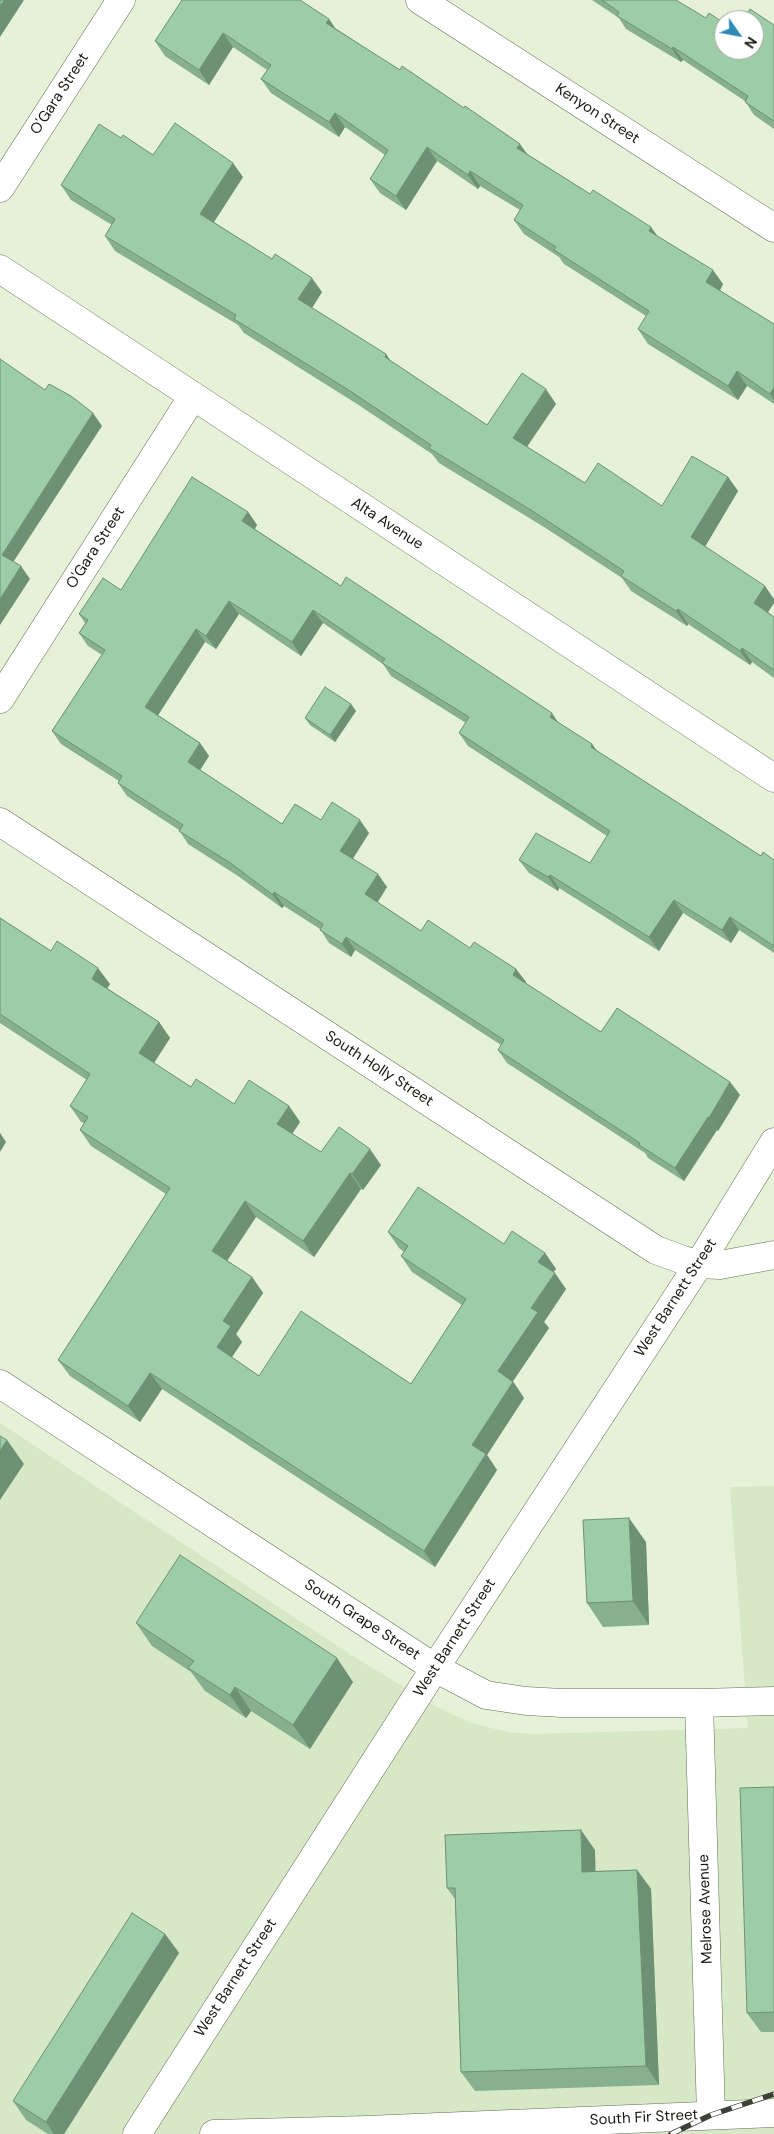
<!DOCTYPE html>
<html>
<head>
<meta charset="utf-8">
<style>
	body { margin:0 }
	#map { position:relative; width:774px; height:2134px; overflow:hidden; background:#e5f2d7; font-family:"DM Sans",sans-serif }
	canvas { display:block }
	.north { position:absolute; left:714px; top:10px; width:50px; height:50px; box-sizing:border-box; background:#fff; border:1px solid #a1a39f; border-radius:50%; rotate:123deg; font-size:14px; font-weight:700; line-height:20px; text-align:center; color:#151a10 }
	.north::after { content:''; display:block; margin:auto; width:18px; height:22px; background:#2d89b6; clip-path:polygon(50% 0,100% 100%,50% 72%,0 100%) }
</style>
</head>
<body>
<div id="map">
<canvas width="774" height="2134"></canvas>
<div class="north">N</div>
</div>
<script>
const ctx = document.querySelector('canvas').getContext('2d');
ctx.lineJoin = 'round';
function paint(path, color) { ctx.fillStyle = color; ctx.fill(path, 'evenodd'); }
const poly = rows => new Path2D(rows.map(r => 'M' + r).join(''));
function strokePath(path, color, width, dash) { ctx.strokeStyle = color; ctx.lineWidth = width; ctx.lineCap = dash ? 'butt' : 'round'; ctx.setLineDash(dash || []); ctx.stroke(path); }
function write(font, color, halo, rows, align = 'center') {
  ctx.font = font + ' "DM Sans",sans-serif'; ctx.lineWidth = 4; ctx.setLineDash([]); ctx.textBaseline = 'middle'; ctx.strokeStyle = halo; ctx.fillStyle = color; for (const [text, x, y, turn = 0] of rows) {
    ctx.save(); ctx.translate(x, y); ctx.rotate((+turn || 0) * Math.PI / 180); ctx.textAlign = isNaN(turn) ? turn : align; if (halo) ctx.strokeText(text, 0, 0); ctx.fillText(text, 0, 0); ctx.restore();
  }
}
paint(poly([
	[0,1423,353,1656,435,1706,471,1723,508,1732,531,1734,748,1728,730,1487,774,1486,774,2134,0,2134]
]), '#d7e8c6');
const street = poly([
	[420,0,774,228],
	[0,188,121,0],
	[0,269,774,778],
	[0,699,193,396],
	[699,1264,774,1142],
	[0,1384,435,1668,486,1695,526,1701,562,1703,699,1703,774,1701],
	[699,1703,711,2115],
	[214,2134,367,2130,774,2113]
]);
const secondary = poly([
	[0,822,656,1250,683,1260,699,1264,720,1265,774,1255],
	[137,2134,435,1668,699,1264]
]);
strokePath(street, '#626e56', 29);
strokePath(secondary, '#626e56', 29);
strokePath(street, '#fff', 28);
strokePath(secondary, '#fff', 28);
const rail = poly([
	[671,2134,711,2115,774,2094]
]);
strokePath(rail, '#3c4336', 5.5);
strokePath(rail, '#fff', 4, [11]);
paint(poly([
	[592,0,676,0,724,50,774,25,774,129,754,115,745,101,683,60,681,62,626,29,619,18],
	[329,19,335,28,527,154,657,236,723,284,720,291,774,324,774,404,747,386,738,400,648,344,638,329,646,316,564,264,559,257,524,234,514,220,520,210,480,186,478,189,437,161,406,210,380,193,370,179,385,155,345,127,339,137,271,93,261,79,267,70,233,47,209,85,165,56,155,41],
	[121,138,153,155,243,177,214,222,322,292,312,308,487,425,556,404,527,447,585,483,662,506,728,477,738,491,705,546,774,599,774,603,768,612,774,617,774,678,752,662,750,665,688,624,687,626,631,591,622,578,544,527,439,463,432,454,357,404,244,333,238,325,115,251,105,236,112,225,71,200,61,185],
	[248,512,257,525,255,529,341,586,592,744,597,751,761,856,774,860,774,953,739,930,731,943,683,913,659,951,559,888,558,891,529,873,519,860,590,863,607,836,468,746,459,733,466,723,391,676,383,664,323,623,301,656,239,614,216,649,205,642,158,715,200,743,209,756,200,770,282,824,321,820,369,833,353,859,387,887,378,902,421,931,470,948,516,969,526,982,525,983,601,1032,730,1082,740,1095,718,1131,717,1130,684,1181,648,1158,645,1153,507,1063,498,1050,501,1045,355,950,351,957,329,943,320,929,284,906,282,908,238,876,188,844,179,830,127,796,118,783,119,781,61,744,52,731,102,655,88,646,79,633,85,623,79,614,121,590],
	[356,711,335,742,310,725,305,718],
	[0,918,51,951,110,984,107,988,159,1022,170,1038,154,1063,191,1087,234,1104,289,1106,300,1122,292,1134,321,1152,381,1165,363,1190,361,1189,314,1257,256,1217,227,1261,252,1277,263,1293,236,1334,242,1342,232,1357,259,1376,411,1384,462,1305,412,1272,401,1256,404,1252,399,1248,388,1232,504,1244,545,1253,556,1269,553,1272,566,1289,544,1322,549,1328,513,1381,524,1398,487,1455,497,1470,435,1567,162,1389,140,1422,70,1376,58,1360,166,1194,91,1146,80,1130,84,1123,81,1122,70,1106,87,1080,0,1023],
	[646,1542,649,1625,603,1627,587,1603],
	[136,1623,353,1682,310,1749,251,1711,246,1718,205,1691,191,1672,152,1646],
	[774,1787,774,2032,761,2032,747,2013],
	[595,1850,595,1871,637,1870,651,1889,659,2085,475,2091,461,2072,455,1899,447,1888],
	[165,1934,179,1953,64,2134,48,2134,26,2120,13,2101]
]), '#87b08f');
paint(poly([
	[4,0,24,0,0,37,0,6],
	[329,19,339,34,326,23],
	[223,33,233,47,209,85,199,70],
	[673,47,683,60,681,62,672,49],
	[335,113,345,127,339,137,329,122],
	[520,144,530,158,517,148],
	[427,147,437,161,406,210,396,196],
	[233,163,243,177,210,228,200,214],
	[470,171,480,186,478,189,468,175],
	[651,227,661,241,649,231],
	[713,270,723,284,716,297,706,282],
	[312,278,322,292,308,314,298,299],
	[386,354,396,369,385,357],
	[737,371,747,386,738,400,728,386],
	[774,387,774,400,770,394],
	[546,389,556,404,523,452,513,438],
	[93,413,102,426,10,567,2,555],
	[728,477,738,491,702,552,691,537],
	[248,512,257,525,251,534,242,521],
	[21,566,30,579,0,625,0,599],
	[765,586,774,599,774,603,764,618,754,603],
	[229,601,239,614,216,649,206,636],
	[678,609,688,624,687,626,676,611],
	[313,610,323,623,301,656,292,642],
	[196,629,205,642,155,720,145,707],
	[742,648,752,662,750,665,740,651],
	[351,704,356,711,335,742,330,735],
	[552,713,561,727,550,717],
	[200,743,209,756,197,775,188,762],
	[592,744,602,758,591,747],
	[360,820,369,833,349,864,340,851],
	[378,874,387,887,374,907,365,894],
	[550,875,559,888,558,891,548,877],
	[274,892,284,906,282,908,273,895],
	[674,900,683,913,659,951,649,937],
	[730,917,739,930,731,943,722,930],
	[346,937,355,950,351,957,342,944],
	[98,968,110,984,103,995,92,979],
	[516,969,526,982,522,988,513,975],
	[159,1022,170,1038,150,1069,139,1053],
	[730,1082,740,1095,718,1131,709,1118],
	[289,1106,300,1122,288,1140,277,1124],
	[708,1117,717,1130,684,1181,675,1168],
	[0,1133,6,1142,0,1152],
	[370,1149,381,1165,363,1190,352,1174],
	[350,1173,361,1189,314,1257,303,1241],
	[245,1201,256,1217,223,1267,212,1251],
	[545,1253,556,1269,549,1278,538,1262],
	[555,1273,566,1289,544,1322,549,1328,509,1387,498,1371,531,1308],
	[252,1277,263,1293,236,1334,242,1342,228,1363,217,1347,223,1321],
	[150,1373,162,1389,140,1422,128,1406],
	[513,1382,524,1398,487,1455,497,1470,435,1567,424,1551,472,1445],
	[7,1440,24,1464,0,1500,0,1451],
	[629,1518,646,1542,649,1625,633,1601],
	[337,1658,353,1682,310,1749,293,1725],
	[235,1687,251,1711,246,1718,230,1695],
	[581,1830,595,1850,596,1891,582,1872],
	[637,1870,651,1889,659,2085,646,2066],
	[165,1934,179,1953,64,2134,54,2134,46,2122]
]), '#6e9074');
const building = poly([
	[0,0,4,0,0,6,0,0],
	[182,0,300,0,329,19,326,23,400,70,402,66,464,108,465,106,520,144,517,148,590,194,593,190,651,227,649,231,713,270,706,282,774,324,774,387,770,394,737,371,728,386,638,329,649,311,554,250,556,247,514,220,523,205,470,171,468,175,427,147,396,196,370,179,388,150,335,113,329,122,261,79,271,65,223,33,199,70,155,41,182,0],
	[602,0,676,0,706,18,709,13,724,23,724,50,754,50,754,20,743,20,750,9,774,25,774,121,745,102,748,96,673,47,672,49,617,16,619,12,602,0],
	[175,123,233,163,200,214,272,259,275,254,312,278,298,299,386,354,385,357,487,425,522,373,546,389,513,438,585,483,598,463,662,506,692,456,728,477,691,537,765,586,754,603,774,617,774,670,742,648,740,651,678,609,676,611,621,576,624,571,534,512,429,448,431,445,347,389,234,319,236,315,105,236,115,219,61,185,99,124,121,138,123,135,153,155,175,123],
	[0,359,45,390,49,384,71,396,93,413,2,555,21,566,0,599,0,359],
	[192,477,248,512,242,521,341,586,346,577,552,713,550,717,592,744,591,747,761,856,763,852,774,860,774,946,730,917,722,930,674,900,649,937,550,875,548,877,519,860,536,833,590,863,610,831,459,733,469,717,382,663,385,659,313,610,292,642,229,601,206,636,196,629,145,707,200,743,188,762,282,824,295,804,321,820,332,802,360,820,340,851,378,874,365,894,421,931,428,920,470,948,474,942,516,969,513,975,601,1032,617,1008,730,1082,709,1118,708,1117,675,1168,639,1145,640,1143,498,1050,504,1040,346,937,342,944,320,930,323,924,274,892,273,895,229,862,179,831,183,825,118,783,122,776,52,731,105,650,79,633,88,620,79,614,103,578,121,590,192,477],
	[325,687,351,704,330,735,305,718,325,687],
	[0,918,51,951,57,941,98,968,92,979,159,1022,139,1053,191,1087,196,1079,234,1104,249,1080,289,1106,277,1124,321,1152,339,1127,370,1149,352,1174,350,1173,303,1241,245,1201,212,1251,252,1277,223,1321,231,1326,217,1347,259,1376,301,1311,411,1384,466,1299,401,1256,408,1246,388,1232,418,1187,504,1244,512,1231,545,1253,538,1262,555,1273,531,1308,538,1312,498,1371,513,1382,472,1445,486,1454,424,1551,150,1373,128,1406,58,1360,170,1188,80,1130,88,1117,70,1106,90,1074,0,1014,0,918],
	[0,1436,7,1440,0,1451,0,1436],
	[629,1518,633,1601,587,1603,583,1520,629,1518],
	[180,1555,337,1658,293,1725,235,1687,230,1695,188,1668,194,1661,136,1623,180,1555],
	[774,1787,774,2012,747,2013,740,1788,774,1787],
	[581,1830,582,1872,637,1870,646,2066,461,2072,455,1888,447,1888,445,1835,581,1830],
	[132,1913,165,1934,46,2122,13,2101,132,1913]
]);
paint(building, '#9dcda6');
strokePath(building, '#6e9074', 1);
write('15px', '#151a10', '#fff', [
	["O'Gara Street",60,94,-57],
	["Kenyon Street",597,114,33],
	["Alta Avenue",387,524,33],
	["O'Gara Street",96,548,-57],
	["South Holly Street",379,1069,33],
	["West Barnett Street",676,1298,-57],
	["South Grape Street",362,1620,33],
	["West Barnett Street",455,1638,-57],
	["Melrose Avenue",706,1909,-92],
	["West Barnett Street",236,1978,-57],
	["South Fir Street",644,2118,-3]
]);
</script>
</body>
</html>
